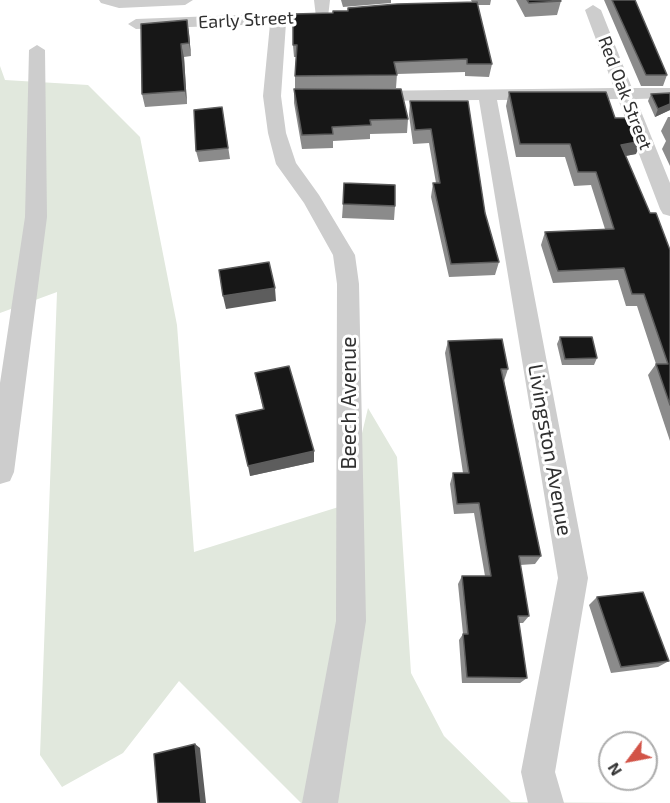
<!DOCTYPE html>
<html>
<head>
<meta charset="utf-8">
<style>
	body { margin:0 }
	#map { position:relative; width:670px; height:803px; overflow:hidden; background:#fff; font-family:"Exo 2",sans-serif }
	canvas { display:block }
	.north { position:absolute; left:598px; top:731px; width:60px; height:60px; box-sizing:border-box; background:#fff; border:2px solid #acacac; border-radius:50%; rotate:238deg; font-size:16px; font-weight:700; line-height:24px; text-align:center; color:#303030 }
	.north::after { content:''; display:block; margin:auto; width:21px; height:27px; background:#d25347; clip-path:polygon(50% 0,100% 100%,50% 72%,0 100%) }
</style>
</head>
<body>
<div id="map">
<canvas width="670" height="803"></canvas>
<div class="north">N</div>
</div>
<script>
const ctx = document.querySelector('canvas').getContext('2d');
ctx.lineJoin = 'round';
function paint(path, color) { ctx.fillStyle = color; ctx.fill(path, 'evenodd'); }
const poly = rows => new Path2D(rows.map(r => 'M' + r).join(''));
function strokePath(path, color, width, dash) { ctx.strokeStyle = color; ctx.lineWidth = width; ctx.lineCap = dash ? 'butt' : 'round'; ctx.setLineDash(dash || []); ctx.stroke(path); }
function write(font, color, halo, rows, align = 'center') {
  ctx.font = font + ' "Exo 2",sans-serif'; ctx.lineWidth = 6; ctx.setLineDash([]); ctx.textBaseline = 'middle'; ctx.strokeStyle = halo; ctx.fillStyle = color; for (const [text, x, y, turn = 0] of rows) {
    ctx.save(); ctx.translate(x, y); ctx.rotate((+turn || 0) * Math.PI / 180); ctx.textAlign = isNaN(turn) ? turn : align; if (halo) ctx.strokeText(text, 0, 0); ctx.fillText(text, 0, 0); ctx.restore();
  }
}
paint(poly([
	[0,66,5,80,88,85,140,137,177,325,194,552,345,505,368,408,397,457,411,673,444,736,511,802,644,803,301,803,179,681,123,753,62,787,40,755,57,292,0,313]
]), '#e1e8dd');
paint(poly([
	[99,0,193,0,185,5,119,8,101,3,99,0],
	[314,0,330,0,328,17,316,17,314,0],
	[593,5,601,10,632,88,670,88,670,98,636,99,670,183,670,216,663,214,660,209,618,99,497,100,588,578,555,772,564,803,528,803,521,772,558,578,479,100,367,101,358,96,367,91,614,88,585,10,593,5],
	[294,13,302,18,300,21,286,23,281,96,286,133,296,163,319,195,355,255,359,284,366,621,338,803,302,803,336,621,337,284,333,255,304,203,276,164,268,133,263,96,270,24,136,29,128,24,136,19,294,13],
	[37,45,45,50,47,217,14,472,10,481,0,484,0,383,25,217,29,50,37,45]
]), '#cdcdcd');
paint(poly([
	[341,0,391,0,391,3,343,7],
	[471,0,491,0,490,5,477,5,492,64,489,77,465,76,465,72,397,74,396,88,295,89,295,76,296,57,294,57,293,45,333,13,348,11,348,8,472,2],
	[516,0,560,0,561,1,557,15,525,17],
	[604,0,635,0,667,75,663,86,641,86],
	[189,33,191,56,184,57,187,104,145,107,142,94],
	[294,89,408,119,407,133,370,134,370,139,333,141,333,148,302,149,294,103],
	[509,92,615,118,636,154,625,156,650,213,670,250,670,441,648,375,656,364,637,306,626,306,618,280,553,283,541,245,545,232,605,229,591,185,574,186,565,157,516,157,506,106],
	[670,93,670,110,655,117,648,101,651,94],
	[410,101,468,101,485,213,499,262,495,275,449,277,431,197,433,183,436,183,429,143,413,144,409,115],
	[222,107,230,159,199,162,196,151],
	[668,117,670,117,670,166,662,149,666,141,661,131],
	[343,204,395,206,394,220,342,218],
	[560,337,597,358,594,365,562,365,557,344],
	[448,341,508,369,504,381,541,556,535,564,520,565,529,616,523,623,519,623,527,678,520,683,462,683,459,640,463,634,458,584,462,576,485,576,474,513,454,514,450,484,453,473,463,473,445,353],
	[255,373,314,451,314,462,250,476,263,409],
	[597,597,669,661,658,667,611,673,589,605]
]), '#8b8b8b');
paint(poly([
	[187,20,189,33,191,56,189,43],
	[181,44,184,57,187,104,185,91],
	[670,104,670,110,655,117,658,109],
	[642,141,636,154,615,158,621,145],
	[275,288,276,301,226,309,223,296],
	[314,451,314,462,250,476,248,466],
	[195,744,200,748,206,803,201,803]
]), '#5d5d5d');
const building = poly([
	[527,0,560,0,561,1,529,3,527,0],
	[612,0,635,0,667,75,646,75,612,0],
	[477,2,492,64,467,64,467,59,394,62,397,75,295,76,297,45,293,45,293,14,333,13,333,11,348,11,348,8,397,4,477,2],
	[187,20,189,43,181,44,185,91,142,94,141,24,187,20],
	[294,89,401,89,408,119,370,120,371,125,332,127,333,134,302,135,294,89],
	[509,92,606,92,615,118,633,118,642,141,621,145,650,213,656,213,670,250,670,405,656,364,668,364,644,294,632,294,624,268,558,271,545,232,614,229,596,172,578,172,570,144,520,144,509,92],
	[670,93,670,104,658,109,651,94,670,93],
	[410,101,468,101,485,213,499,262,451,264,433,183,440,183,431,129,415,130,410,101],
	[222,107,228,148,196,151,194,110,222,107],
	[344,183,395,185,395,206,343,204,344,183],
	[269,262,275,288,223,296,219,270,269,262],
	[560,337,592,337,597,358,565,359,560,337],
	[502,339,508,369,501,369,541,556,519,556,529,616,518,616,527,678,467,677,463,634,468,634,462,576,491,576,479,503,457,504,453,473,469,473,448,341,502,339],
	[289,366,314,451,248,466,236,415,264,409,255,373,289,366],
	[643,592,669,661,621,667,597,597,643,592],
	[195,744,201,803,158,803,154,754,195,744]
]);
paint(building, '#171717');
strokePath(building, '#5d5d5d', 1.5);
write('18px', '#303030', '#fff', [
	["Early Street",246,20,-3],
	["Red Oak Street",625,93,69]
]);
write('21px', '#303030', '#fff', [
	["Beech Avenue",349,403,-90],
	["Livingston Avenue",550,450,80]
]);
</script>
</body>
</html>
